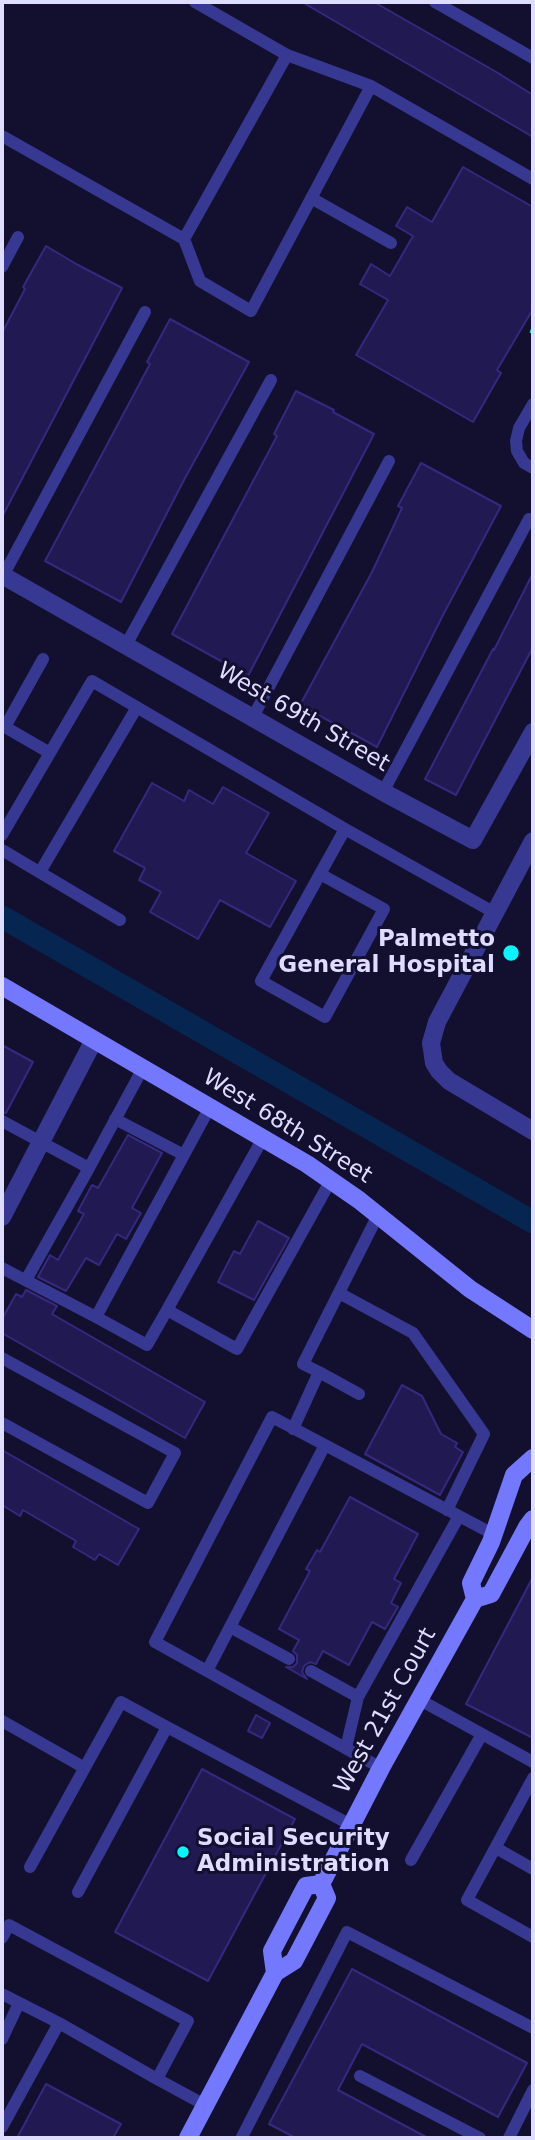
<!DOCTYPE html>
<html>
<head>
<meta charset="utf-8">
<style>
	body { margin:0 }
	#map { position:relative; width:535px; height:2140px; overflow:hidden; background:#130f2e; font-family:"DejaVu Sans",sans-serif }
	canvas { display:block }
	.frame { position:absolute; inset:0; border:4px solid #dedcff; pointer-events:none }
</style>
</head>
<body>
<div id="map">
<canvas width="535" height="2140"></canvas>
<div class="frame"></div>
</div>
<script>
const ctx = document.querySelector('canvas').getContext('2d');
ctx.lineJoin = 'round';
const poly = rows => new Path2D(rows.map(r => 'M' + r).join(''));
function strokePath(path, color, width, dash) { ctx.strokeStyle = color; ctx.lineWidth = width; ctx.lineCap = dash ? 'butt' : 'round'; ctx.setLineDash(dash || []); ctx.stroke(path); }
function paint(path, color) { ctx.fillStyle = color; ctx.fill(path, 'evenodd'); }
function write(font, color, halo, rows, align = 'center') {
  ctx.font = font + ' "DejaVu Sans",sans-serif'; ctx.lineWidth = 6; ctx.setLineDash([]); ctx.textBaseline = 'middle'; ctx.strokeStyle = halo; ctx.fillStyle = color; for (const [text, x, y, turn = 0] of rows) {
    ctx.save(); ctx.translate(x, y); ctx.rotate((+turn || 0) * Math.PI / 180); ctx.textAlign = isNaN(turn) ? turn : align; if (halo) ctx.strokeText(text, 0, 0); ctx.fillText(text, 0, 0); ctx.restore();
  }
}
strokePath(poly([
	[2,917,533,1222]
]), '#062651', 23);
const building = poly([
	[302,2,374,2,498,73,533,95,533,137,302,2],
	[463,167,533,207,533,309,497,370,501,373,473,422,356,355,388,300,360,284,371,264,390,276,413,236,396,226,407,207,432,222,463,167],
	[46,246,78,265,122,288,2,517,2,333,25,289,23,287,46,246],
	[170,319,249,362,184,480,121,602,45,561,150,364,147,362,170,319],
	[296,391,334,410,333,412,374,434,248,676,172,634,277,436,274,434,296,391],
	[421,463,501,506,442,617,377,747,300,705,372,572,402,508,398,506,421,463],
	[533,573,533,647,456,795,425,779,493,649,494,650,533,573],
	[152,783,184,801,189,790,213,804,223,787,269,813,246,853,296,881,270,927,220,900,198,939,150,912,161,892,139,880,145,868,114,851,152,783],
	[2,1045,33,1062,6,1113,2,1112,2,1045],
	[128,1135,162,1153,132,1208,141,1213,126,1239,117,1234,99,1265,86,1258,66,1291,38,1277,50,1255,58,1260,84,1214,78,1211,92,1185,98,1188,128,1135],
	[258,1221,289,1238,254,1300,218,1282,234,1251,240,1254,258,1221],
	[26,1290,57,1306,52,1314,205,1402,185,1438,2,1333,2,1319,16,1294,22,1297,26,1290],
	[402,1385,422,1396,441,1434,457,1443,455,1447,463,1452,440,1495,365,1454,402,1385],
	[2,1450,139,1529,118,1565,99,1554,95,1560,73,1547,76,1541,23,1510,20,1516,2,1505,2,1450],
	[350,1497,418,1534,394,1579,401,1583,391,1603,398,1607,385,1629,372,1622,349,1665,323,1651,316,1664,310,1662,304,1666,302,1672,307,1679,286,1667,293,1667,297,1663,297,1655,293,1651,299,1640,279,1629,310,1571,306,1569,317,1550,320,1552,350,1497],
	[533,1577,533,1738,466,1704,533,1577],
	[256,1715,270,1723,262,1738,248,1731,256,1715],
	[202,1769,295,1819,208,1981,115,1932,202,1769],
	[352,1969,527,2063,498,2117,362,2044,338,2090,428,2138,296,2138,269,2124,352,1969],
	[46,2084,121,2124,113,2138,17,2138,46,2084]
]);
paint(building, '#211951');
strokePath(building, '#35297f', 2);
strokePath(poly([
	[530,331,533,332]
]), '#25cab6', 3.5, [3.5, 5]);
strokePath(poly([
	[435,2,533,58],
	[287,55,371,86,533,179],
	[2,136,184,239,287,55,195,2],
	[311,198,391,243],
	[184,239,200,281,251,311,371,86],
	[2,267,18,237],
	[533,404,519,428,516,441,517,451,524,463,533,468],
	[3,576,145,312],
	[126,645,271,380],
	[43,659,5,727,50,753],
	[253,717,389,461],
	[383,792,529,519],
	[2,835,92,681,345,829,495,913],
	[2,850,120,920],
	[40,872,137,707],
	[320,874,261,981,325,1017,384,909,320,874,345,829],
	[115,1119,184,1155],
	[2,1121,89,1168,143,1068],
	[263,1138,167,1310,237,1349,331,1180],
	[2,1268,96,1317,210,1107],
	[26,1280,89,1168],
	[339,1293,413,1333,484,1434,447,1510],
	[96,1317,147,1345,167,1310],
	[2,1358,175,1453,148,1503,2,1423],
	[319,1372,359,1394],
	[293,1429,319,1372,303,1364,378,1215],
	[230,1627,289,1659],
	[207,1671,325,1445],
	[311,1671,358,1697,346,1748],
	[358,1697,459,1516],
	[420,1700,533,1762],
	[2,1721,83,1767],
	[381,1768,155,1642,272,1417,493,1534],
	[533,1778,467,1900,533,1937],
	[496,1848,533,1869],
	[411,1860,482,1734],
	[30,1867,121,1702,167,1727],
	[78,1892,167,1727,351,1825],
	[2,1938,9,1925,188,2021,157,2079,205,2105],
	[2,1994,59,2023,157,2079],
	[2,2039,19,2003],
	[360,2076,480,2138],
	[2,2127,59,2023],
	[244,2138,242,2137,347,1932,533,2028],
	[509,2138,533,2090]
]), '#363891', 12);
strokePath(poly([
	[2,575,383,792,473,840,533,732],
	[533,841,437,1022,431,1043,434,1063,439,1071,449,1081,533,1131],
	[2,1217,94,1040]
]), '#363891', 18);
strokePath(poly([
	[2,986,307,1164,359,1200,470,1289,533,1330],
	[475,1599,491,1594,527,1527,533,1519],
	[321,1884,381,1768,475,1599,471,1583,491,1542,514,1475,533,1458],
	[275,1973,272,1951,306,1886,321,1884],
	[188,2138,275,1973,294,1961,327,1898,321,1884]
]), '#7378ff', 18);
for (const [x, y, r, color] of [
	[511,953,9,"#08f5ff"],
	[183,1852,7,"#08f5ff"]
]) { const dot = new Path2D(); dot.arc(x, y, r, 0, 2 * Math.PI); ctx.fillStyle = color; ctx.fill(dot); strokePath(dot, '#130f2e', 2.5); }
write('23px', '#dedcff', '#130f2e', [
	["West 69th Street",303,718,30],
	["West 68th Street",287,1127,32],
	["West 21st Court",386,1711,-61]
]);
write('bold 23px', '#dedcff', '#130f2e', [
	["Palmetto",495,940],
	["General Hospital",495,966],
	["Social Security",197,1839,"left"],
	["Administration",197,1865,"left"]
], 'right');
</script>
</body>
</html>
